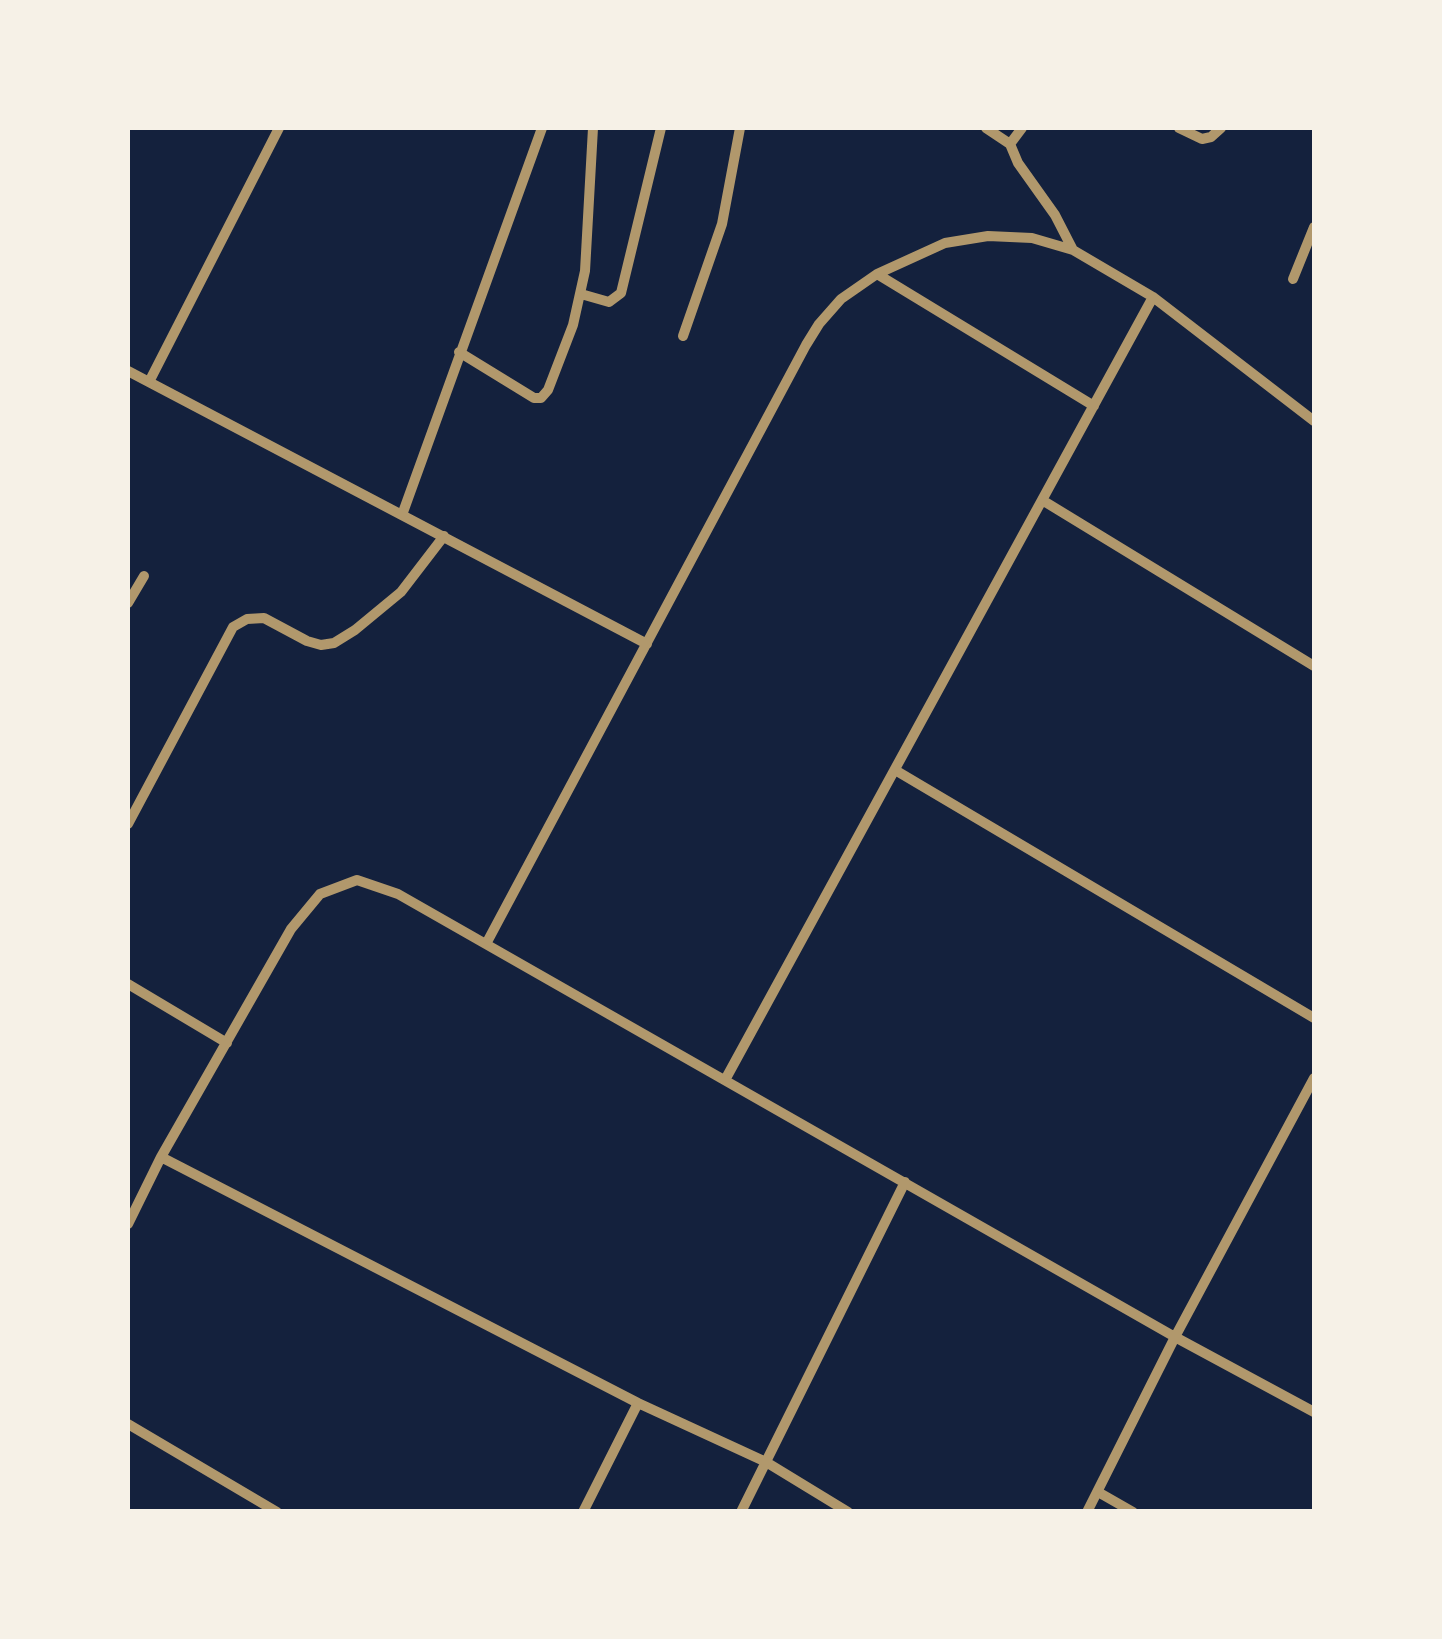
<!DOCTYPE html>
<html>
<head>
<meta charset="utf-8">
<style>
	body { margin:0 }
	#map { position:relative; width:1442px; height:1639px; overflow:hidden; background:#14213d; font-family:"Asap Condensed",sans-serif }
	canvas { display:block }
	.frame { position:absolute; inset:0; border:130px solid #f6f1e7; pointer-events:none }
</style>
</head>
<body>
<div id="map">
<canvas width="1442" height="1639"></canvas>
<div class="frame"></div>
</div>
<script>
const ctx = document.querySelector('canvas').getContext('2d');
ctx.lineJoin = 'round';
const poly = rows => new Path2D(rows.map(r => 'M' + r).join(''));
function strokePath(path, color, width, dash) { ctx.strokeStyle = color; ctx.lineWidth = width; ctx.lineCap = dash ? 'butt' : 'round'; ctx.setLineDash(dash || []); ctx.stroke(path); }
strokePath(poly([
	[986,128,1010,144,1018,163,1055,215,1073,250],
	[1179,128,1202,139,1211,137,1221,128],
	[1010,144,1022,128],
	[877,274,1094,406],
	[1293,279,1314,227],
	[581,294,609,302,621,293,661,128],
	[683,336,722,224,740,128],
	[459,352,534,398,541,398,548,390,573,325,585,271,593,128],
	[128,371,647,644],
	[149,382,279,128],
	[1042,500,1314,666],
	[402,515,542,128],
	[128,603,144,576],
	[895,770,1314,1018],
	[128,824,233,627,247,619,264,618,307,641,321,645,334,643,355,630,401,592,444,536],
	[486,944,806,345,819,324,841,299,877,274,945,243,988,236,1032,238,1073,250,1153,297,1314,421],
	[128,984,227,1043],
	[725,1080,1153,297],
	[161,1157,638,1403,766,1462,848,1512],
	[128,1224,161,1157,291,929,320,894,357,880,398,894,1175,1337,1314,1412],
	[128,1424,277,1512],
	[1098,1492,1133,1512],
	[583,1512,638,1403],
	[741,1512,905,1182],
	[1087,1512,1175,1337,1314,1078]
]), '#b1986c', 10);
</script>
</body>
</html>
